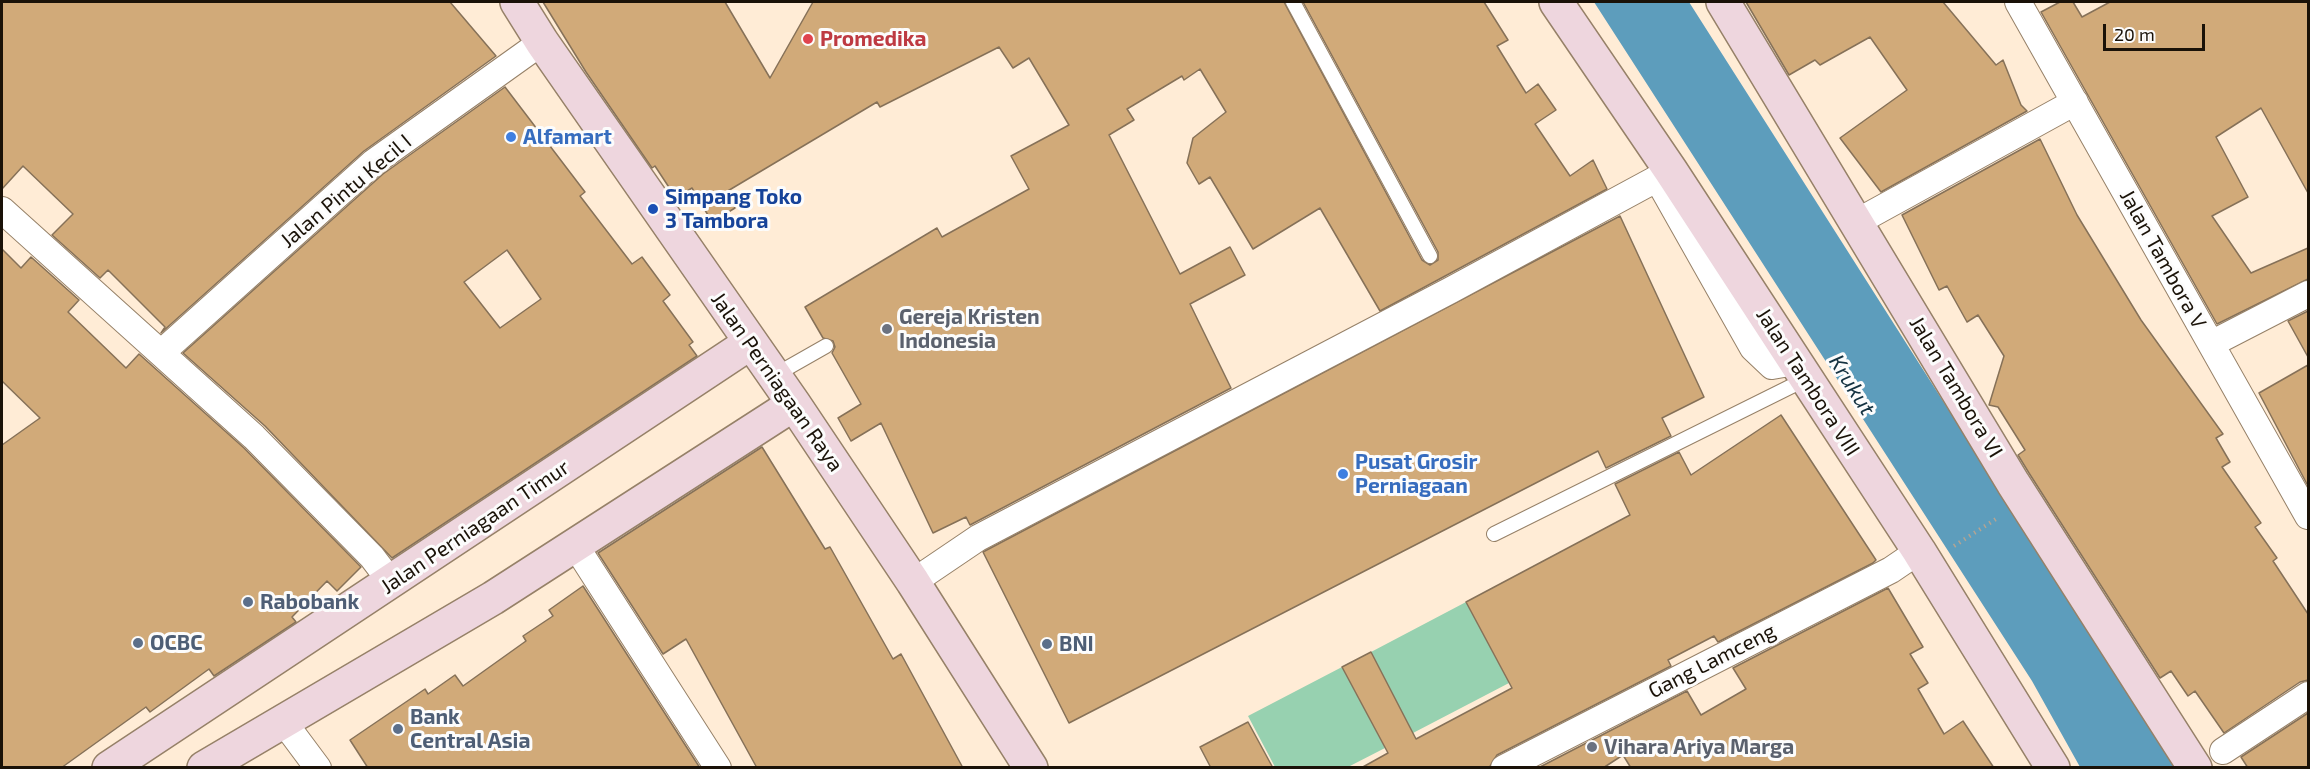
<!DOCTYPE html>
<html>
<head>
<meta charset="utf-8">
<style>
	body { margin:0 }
	#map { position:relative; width:2310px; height:769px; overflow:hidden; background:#ffecd6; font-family:"Exo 2",sans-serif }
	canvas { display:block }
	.frame { position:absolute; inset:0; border:3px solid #1a1208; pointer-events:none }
	.scale { position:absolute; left:2103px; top:24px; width:102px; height:27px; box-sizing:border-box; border:3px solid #1a1208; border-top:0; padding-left:8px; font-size:18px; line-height:21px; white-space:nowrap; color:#1a1208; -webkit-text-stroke:4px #fcfcfc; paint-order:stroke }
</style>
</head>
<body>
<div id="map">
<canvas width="2310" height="769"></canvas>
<div class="frame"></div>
<div class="scale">20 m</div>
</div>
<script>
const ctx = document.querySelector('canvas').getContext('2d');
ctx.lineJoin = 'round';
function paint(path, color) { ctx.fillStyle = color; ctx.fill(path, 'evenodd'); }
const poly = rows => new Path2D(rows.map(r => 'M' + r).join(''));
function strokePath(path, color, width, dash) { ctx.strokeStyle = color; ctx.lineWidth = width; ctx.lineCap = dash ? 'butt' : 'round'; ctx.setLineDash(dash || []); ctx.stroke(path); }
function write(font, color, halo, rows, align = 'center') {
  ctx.font = font + ' "Exo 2",sans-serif'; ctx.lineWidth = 6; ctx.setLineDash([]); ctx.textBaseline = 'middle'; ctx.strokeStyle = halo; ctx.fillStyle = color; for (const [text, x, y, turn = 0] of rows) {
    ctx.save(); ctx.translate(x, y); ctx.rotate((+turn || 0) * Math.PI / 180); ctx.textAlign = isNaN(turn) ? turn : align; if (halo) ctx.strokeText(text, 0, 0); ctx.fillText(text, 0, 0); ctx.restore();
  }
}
paint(poly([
	[1466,602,1509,683,1413,733,1371,652],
	[1342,667,1385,748,1348,767,1275,767,1248,716]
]), '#97d1b0');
paint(poly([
	[1594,2,1689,2,2176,767,2080,767,2032,681]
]), '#5d9dbc');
const building = poly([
	[2,2,450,2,496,56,364,151,161,333,165,327,108,270,100,278,52,235,73,214,23,166,2,189,2,2],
	[543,2,725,2,770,78,813,2,1284,2,1422,260,1430,265,1438,260,1438,252,1303,2,1484,2,1508,40,1497,46,1526,93,1538,84,1556,110,1535,124,1570,176,1593,160,1607,189,1380,311,1320,208,1253,249,1210,177,1199,184,1187,163,1193,138,1226,112,1200,69,1184,80,1182,76,1127,109,1134,120,1109,135,1180,274,1230,247,1245,275,1190,304,1231,388,970,525,966,517,933,533,881,423,851,441,838,418,861,404,832,353,835,347,833,341,823,338,805,307,937,228,942,237,1029,189,1011,156,1069,125,1029,58,1013,68,999,47,880,107,877,102,726,192,735,208,712,222,692,188,676,198,655,166,652,168,586,72,543,2],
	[1746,2,1943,2,1996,65,2003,60,2021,105,2027,111,1881,192,1840,138,1907,90,1870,37,1820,65,1815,60,1789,75,1746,2],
	[2060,2,2073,2,2082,17,2110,2,2308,2,2308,193,2261,108,2216,137,2248,197,2212,216,2251,273,2308,248,2308,279,2217,324,2041,12,2060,2],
	[505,87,585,192,580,196,632,264,642,257,670,295,663,301,693,342,689,345,697,356,392,558,265,426,183,353,383,174,505,87],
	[507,250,541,299,500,328,464,282,507,250],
	[2040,139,2077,215,2141,320,2223,434,2216,438,2230,462,2222,467,2261,523,2255,527,2277,558,2273,561,2308,614,2308,680,2300,682,2224,733,2195,691,2188,696,2171,671,2160,678,2029,473,2018,455,2025,450,1998,407,1989,405,2004,356,1978,315,1967,322,1947,286,1939,290,1902,215,2040,139],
	[1620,216,1704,397,1662,418,1671,436,1606,468,1598,451,1069,723,983,552,1620,216],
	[2,249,21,268,31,257,79,300,68,312,126,368,139,354,244,448,361,567,337,591,327,581,292,617,296,622,214,676,209,669,150,712,146,707,61,768,2,768,2,445,40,418,2,381,2,249],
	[2308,311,2308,357,2288,321,2308,311],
	[2308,365,2308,486,2259,393,2308,365],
	[1781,415,1876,560,1873,563,1718,642,1714,636,1668,660,1671,666,1497,755,1489,768,1361,768,1388,753,1342,667,1371,652,1416,739,1512,688,1466,602,1630,515,1615,484,1679,452,1691,475,1781,415],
	[762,447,825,549,830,547,893,659,901,654,963,768,757,768,686,639,663,654,598,553,762,447],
	[583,586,700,768,368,768,350,740,425,689,428,694,455,675,463,686,526,641,523,636,553,616,549,610,583,586],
	[1888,588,1923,647,1910,654,1928,683,1918,689,1944,734,1963,721,1994,768,1631,768,1623,755,1603,768,1538,768,1687,691,1701,715,1746,689,1733,668,1888,588],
	[2308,713,2308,768,2248,768,2241,757,2308,713],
	[1248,722,1273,768,1211,768,1200,747,1248,722]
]);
paint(building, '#d1aa79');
strokePath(building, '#867158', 1.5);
const lane = poly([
	[1293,2,1430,256],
	[775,375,826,346],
	[1494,534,1806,379]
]);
const street = poly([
	[2018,2,2308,516],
	[1657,178,1753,348,1772,366,1795,362],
	[2,210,254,437,372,557,391,582],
	[1857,222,2075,102],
	[2211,344,2308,294],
	[161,353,374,162,542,42],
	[575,545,718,768],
	[913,582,978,538,1451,290,1671,171],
	[283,721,318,768],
	[2223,751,2308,695],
	[1504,768,1891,570,1919,551]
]);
const secondary = poly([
	[517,2,542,42,794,404,913,582,1031,768],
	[1556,2,1671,171,1919,551,2053,768],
	[1723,2,2013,483,2195,768],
	[109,768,750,343],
	[204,768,493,598,794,404]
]);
strokePath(lane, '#968168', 16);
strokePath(street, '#968168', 28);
strokePath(secondary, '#968168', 36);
strokePath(poly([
	[1954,546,1996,519]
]), '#b4a492', 4, [1.5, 4.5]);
strokePath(lane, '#fff', 14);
strokePath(street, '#fff', 26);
strokePath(secondary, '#eed6de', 33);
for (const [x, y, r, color] of [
	[808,39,6,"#e0444e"],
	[511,137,6,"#3f7fe0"],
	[653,209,6,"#1a4fb4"],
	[887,329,6,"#6b7280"],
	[1343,474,6,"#3f7fe0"],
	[248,602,6,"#5c6f8a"],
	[138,643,6,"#5c6f8a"],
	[1047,644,6,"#5c6f8a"],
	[398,729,6,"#5c6f8a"],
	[1592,747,6,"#6b7280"]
]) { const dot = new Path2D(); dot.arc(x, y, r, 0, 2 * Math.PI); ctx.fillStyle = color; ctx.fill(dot); strokePath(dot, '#fcfcfc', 2); }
write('bold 21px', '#be3a42', '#fcfcfc', [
	["Promedika",820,39]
], 'left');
write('bold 21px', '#366cbe', '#fcfcfc', [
	["Alfamart",523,137],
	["Pusat Grosir",1355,462],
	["Perniagaan",1355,486]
], 'left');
write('21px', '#1a1208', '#fcfcfc', [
	["Jalan Pintu Kecil I",346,191,-40],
	["Jalan Tambora V",2163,259,61],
	["Jalan Perniagaan Raya",777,382,55],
	["Jalan Tambora VIII",1808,382,57],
	["Jalan Tambora VI",1956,387,59],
	["Jalan Perniagaan Timur",475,527,-34],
	["Gang Lamceng",1712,661,-27]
]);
write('bold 21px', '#164399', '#fcfcfc', [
	["Simpang Toko",665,197],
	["3 Tambora",665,221]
], 'left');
write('bold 21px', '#5b616d', '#fcfcfc', [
	["Gereja Kristen",899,317],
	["Indonesia",899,341],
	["Vihara Ariya Marga",1604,747]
], 'left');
write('bold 21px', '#4e5e75', '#fcfcfc', [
	["Rabobank",260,602],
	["OCBC",150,643],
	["BNI",1059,644],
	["Bank",410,717],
	["Central Asia",410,741]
], 'left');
write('italic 22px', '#143241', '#fcfcfc', [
	["Krukut",1852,385,58]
]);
</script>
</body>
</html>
